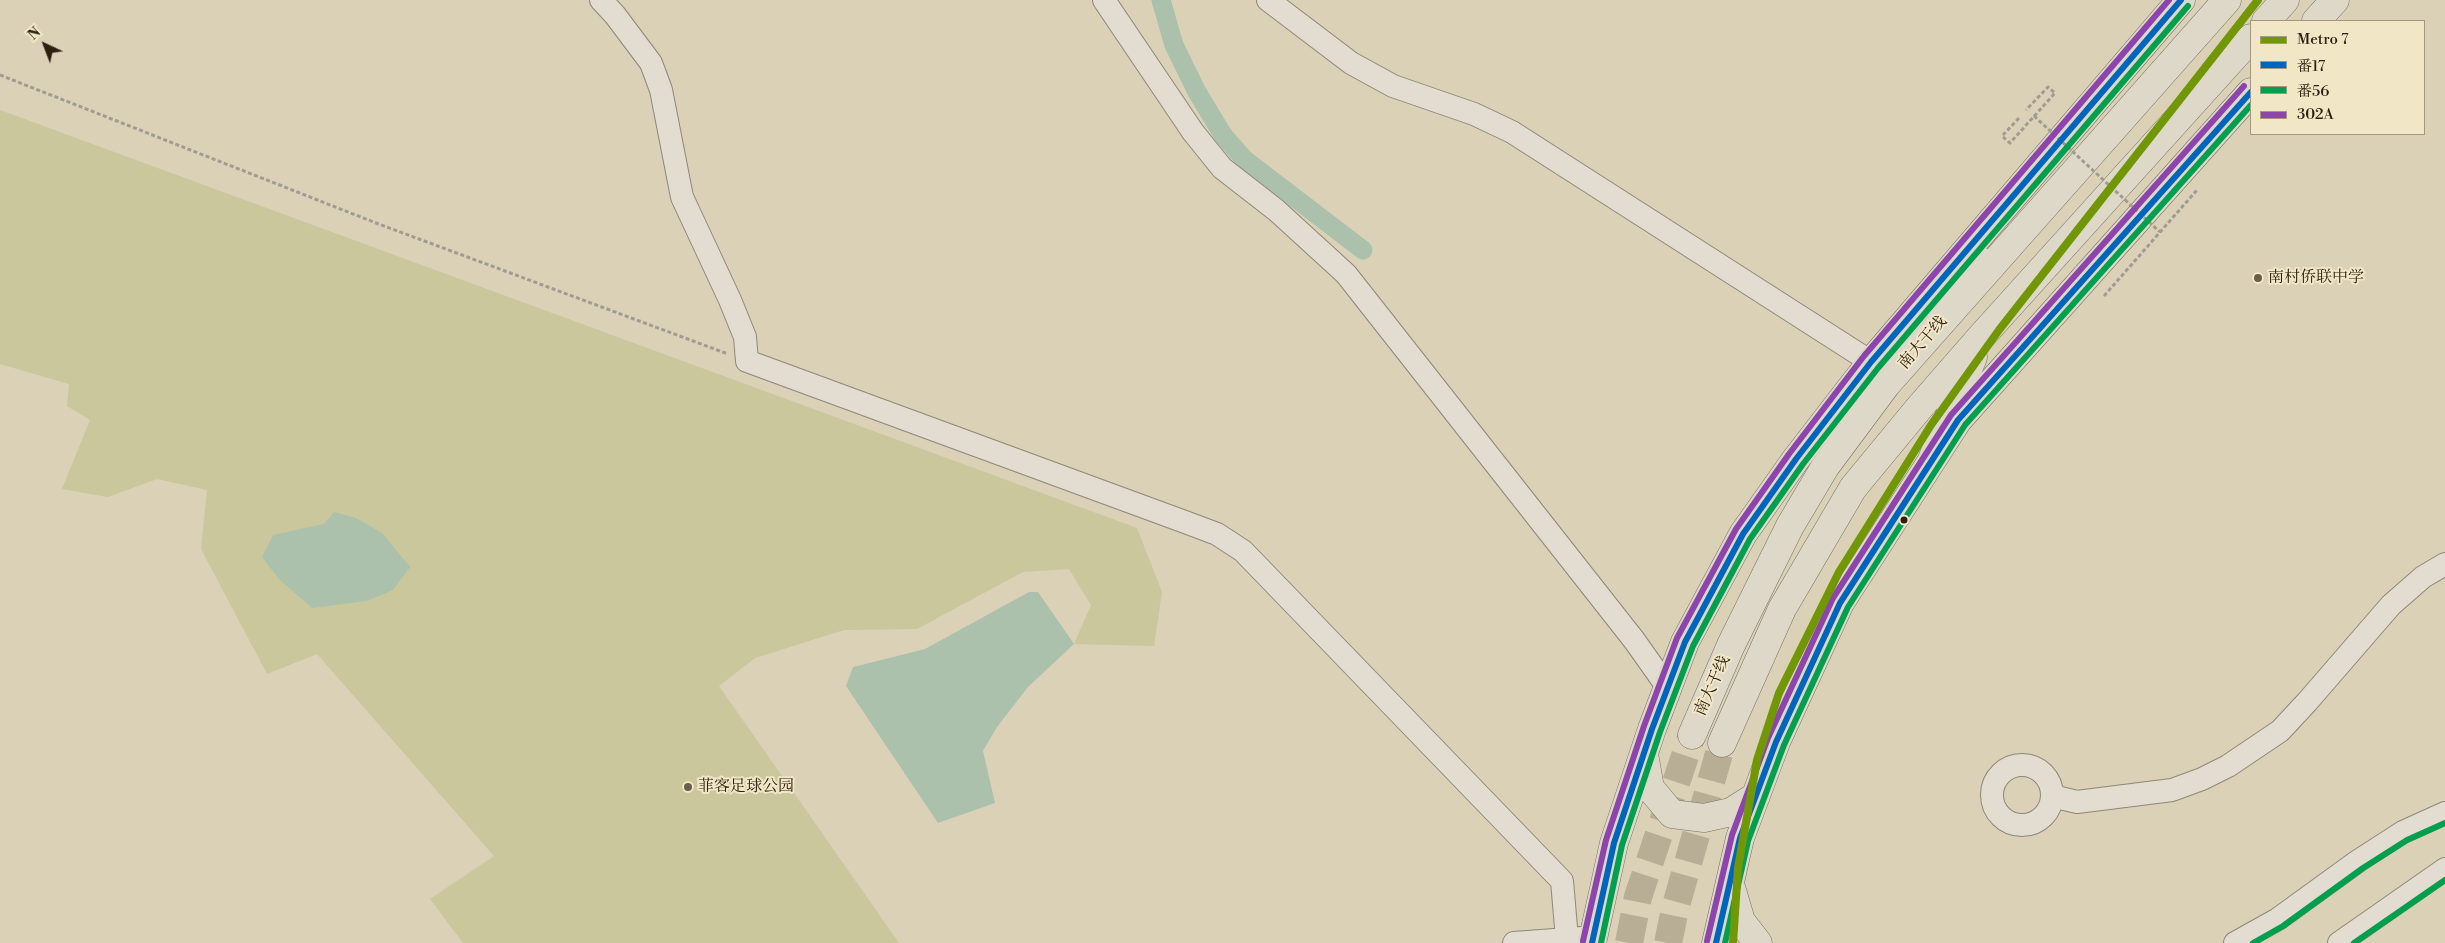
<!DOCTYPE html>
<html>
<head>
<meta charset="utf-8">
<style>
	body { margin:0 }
	#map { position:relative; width:2445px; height:943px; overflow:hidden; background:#dad1b7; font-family:"Libre Bodoni","Noto Serif SC",serif }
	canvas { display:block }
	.legend { position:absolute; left:2250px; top:20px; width:175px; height:115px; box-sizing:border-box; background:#f1e6c6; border:1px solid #a3977e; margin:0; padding:6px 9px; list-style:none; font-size:15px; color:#2e2011 }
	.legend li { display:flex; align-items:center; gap:10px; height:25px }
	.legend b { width:25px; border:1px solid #a3977e }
	.north { position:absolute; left:20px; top:20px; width:50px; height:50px; -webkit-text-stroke:4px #f1e6c6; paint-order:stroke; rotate:317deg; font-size:14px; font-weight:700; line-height:20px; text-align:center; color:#2e2011 }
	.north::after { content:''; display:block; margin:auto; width:18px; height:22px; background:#2e2011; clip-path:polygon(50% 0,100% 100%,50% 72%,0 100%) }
</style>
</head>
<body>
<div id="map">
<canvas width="2445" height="943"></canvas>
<ul class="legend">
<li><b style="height:6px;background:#729706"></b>Metro 7</li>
<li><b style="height:6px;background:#0065bd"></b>番17</li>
<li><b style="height:6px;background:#029f4e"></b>番56</li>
<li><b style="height:6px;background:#8e44ad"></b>302A</li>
</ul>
<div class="north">N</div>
</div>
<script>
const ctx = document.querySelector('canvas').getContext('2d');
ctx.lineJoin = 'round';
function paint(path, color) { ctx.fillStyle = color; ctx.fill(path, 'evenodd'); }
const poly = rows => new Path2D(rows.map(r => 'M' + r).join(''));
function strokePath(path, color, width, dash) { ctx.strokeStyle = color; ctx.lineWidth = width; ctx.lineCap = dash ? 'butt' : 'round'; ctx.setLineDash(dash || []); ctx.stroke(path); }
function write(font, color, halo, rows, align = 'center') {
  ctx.font = font + ' "Libre Bodoni","Noto Serif SC",serif'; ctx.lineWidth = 4; ctx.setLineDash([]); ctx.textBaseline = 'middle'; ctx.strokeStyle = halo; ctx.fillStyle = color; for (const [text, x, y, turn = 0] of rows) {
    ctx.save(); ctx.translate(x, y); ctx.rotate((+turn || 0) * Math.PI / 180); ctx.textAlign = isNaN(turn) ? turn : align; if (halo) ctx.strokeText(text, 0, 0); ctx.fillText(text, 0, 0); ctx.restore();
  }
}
paint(poly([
	[0,110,1137,528,1162,592,1154,646,1074,644,1091,605,1069,569,1023,572,917,629,844,630,755,658,719,686,899,943,463,943,430,899,494,856,317,654,267,674,201,549,207,490,157,479,108,497,62,489,90,420,67,406,69,384,0,364]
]), '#c9c79b');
paint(poly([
	[334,512,356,518,382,533,410,567,393,590,367,601,312,608,279,579,262,557,273,535,324,524],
	[1029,592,1038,592,1074,644,1028,687,997,727,983,751,995,803,938,823,846,686,853,667,925,649]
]), '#abc1ac');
strokePath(poly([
	[1161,0,1174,45,1197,92,1223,135,1244,159,1363,250]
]), '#abc1ac', 19);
strokePath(poly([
	[1629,943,1638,897,1692,735],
	[1668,943,1675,909,1722,743]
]), '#b8ae96', 28, [28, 14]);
const minor = poly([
	[601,0,615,15,651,63,661,90,682,197,730,300,745,337,747,361,1185,522,1217,534,1243,551,1562,881,1567,939],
	[1104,0,1193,132,1222,168,1276,210,1346,274,1634,640,1668,688],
	[1268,0,1351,63,1393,86,1474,114,1512,132,1871,362],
	'1992 795a30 30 0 1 1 60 0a30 30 0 1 1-60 0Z',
	[2052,796,2077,802,2172,790,2202,779,2228,766,2280,731,2307,702,2391,605,2423,577,2445,564],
	[1514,943,1582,938],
	[2235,943,2278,919,2358,861,2403,832,2445,813],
	[2339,943,2445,869]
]);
const major = poly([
	[2316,21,2335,0],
	[1644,754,1650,788,1672,814,1704,818,1731,812,1756,796],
	[1730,884,1741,921,1758,943],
	[1592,943,1614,843,1652,729,1685,642,1743,534,1796,459,1871,362,2181,0],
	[1716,943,1740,838,1776,742,1840,603,1958,420,2251,92]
]);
const highway = poly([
	[2266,21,2285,0],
	[1920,305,1980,261],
	[1933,457,1973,357],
	[1692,735,1731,645,1790,526,1825,467,1886,385,2227,0],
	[1722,743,1782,609,1853,488,1919,408,1980,338,2251,38]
]);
strokePath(minor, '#8f8777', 24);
strokePath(major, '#767061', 29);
strokePath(highway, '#767061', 29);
strokePath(poly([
	[0,75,376,223,728,354],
	[2019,118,2002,136,2010,143,2055,93,2048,87,2026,110],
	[2104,296,2197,190]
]), '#a19c91', 3, [4, 2.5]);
strokePath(minor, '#e2ddd0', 22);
strokePath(major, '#ddd8c8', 28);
strokePath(highway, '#ddd8c8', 28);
strokePath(poly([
	[2034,116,2160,232]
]), '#a19c91', 3, [4, 2.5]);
strokePath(poly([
	[1592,943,1614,843,1652,729,1685,642,1743,534,1796,459,1871,362,2181,0],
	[1716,943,1740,838,1776,742,1840,603,1958,420,2251,92]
]), '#0065bd', 6);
strokePath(poly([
	[1601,943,1622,845,1660,732,1693,646,1750,539,1803,464,1878,368,2188,6],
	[1725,943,1748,841,1784,745,1848,607,1965,425,2251,105],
	[2253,943,2283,926,2363,868,2407,840,2445,823],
	[2354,943,2445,880]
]), '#029f4e', 6);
strokePath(poly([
	[1583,941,1606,840,1644,726,1677,638,1736,529,1789,454,1864,356,2169,0],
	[1707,941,1732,835,1768,738,1833,598,1951,415,2244,86]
]), '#8e44ad', 6);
strokePath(poly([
	[1733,943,1738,868,1757,760,1779,693,1839,572,1931,425,1999,330,2258,0]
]), '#729706', 8);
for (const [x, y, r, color] of [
	[2258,278,5,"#6a5e4b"],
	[1904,520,4.5,"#2e2011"],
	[688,787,5,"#6a5e4b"]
]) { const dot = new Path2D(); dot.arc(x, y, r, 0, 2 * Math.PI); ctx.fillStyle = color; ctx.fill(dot); strokePath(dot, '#f1e6c6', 2); }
write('16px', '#2e2011', '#f1e6c6', [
	["南村侨联中学",2268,278],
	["菲客足球公园",698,787]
], 'left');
write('16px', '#2e2011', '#f1e6c6', [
	["南大干线",1923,343,-49],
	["南大干线",1713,686,-66]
]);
</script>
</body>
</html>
